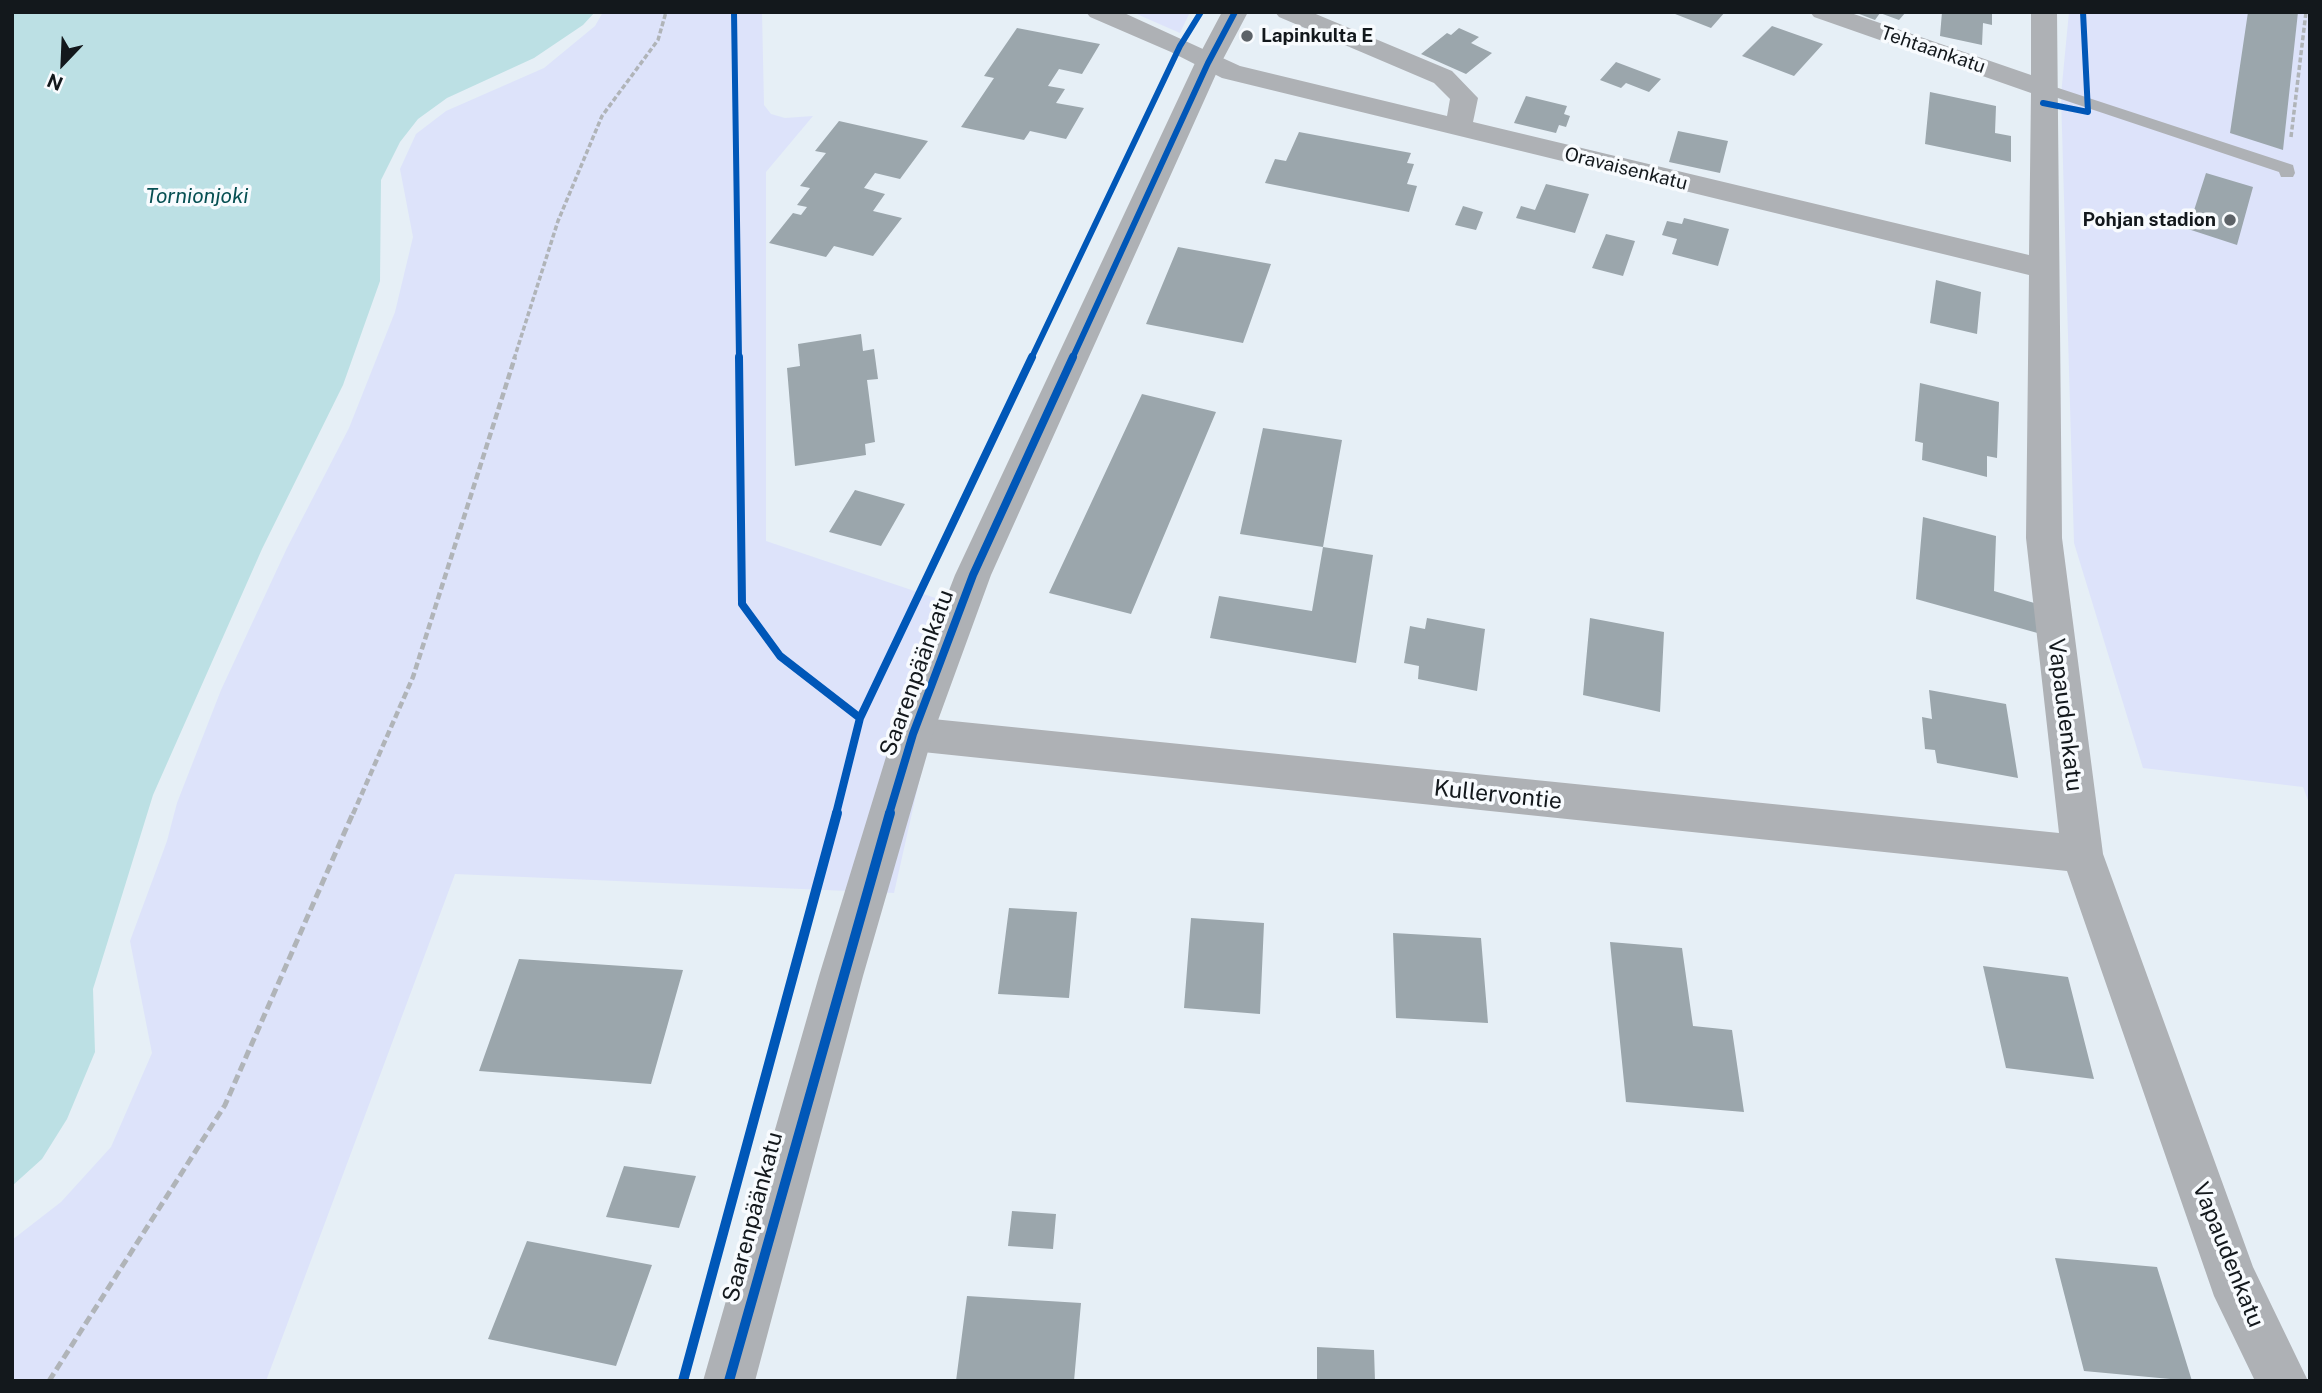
<!DOCTYPE html>
<html>
<head>
<meta charset="utf-8">
<style>
	body { margin:0 }
	#map { position:relative; width:2322px; height:1393px; overflow:hidden; background:#e6eff6; font-family:"Public Sans",sans-serif }
	canvas { display:block }
	.frame { position:absolute; inset:0; border:14px solid #13181c; pointer-events:none }
	.north { position:absolute; left:28px; top:28px; width:70px; height:70px; -webkit-text-stroke:5px #f8fbfe; paint-order:stroke; rotate:203deg; font-size:19px; font-weight:700; line-height:28px; text-align:center; color:#13181c }
	.north::after { content:''; display:block; margin:auto; width:24px; height:32px; background:#13181c; clip-path:polygon(50% 0,100% 100%,50% 72%,0 100%) }
</style>
</head>
<body>
<div id="map">
<canvas width="2322" height="1393"></canvas>
<div class="frame"></div>
<div class="north">N</div>
</div>
<script>
const ctx = document.querySelector('canvas').getContext('2d');
ctx.lineJoin = 'round';
function paint(path, color) { ctx.fillStyle = color; ctx.fill(path, 'evenodd'); }
const poly = rows => new Path2D(rows.map(r => 'M' + r).join(''));
function strokePath(path, color, width, dash) { ctx.strokeStyle = color; ctx.lineWidth = width; ctx.lineCap = dash ? 'butt' : 'round'; ctx.setLineDash(dash || []); ctx.stroke(path); }
function write(font, color, halo, rows, align = 'center') {
  ctx.font = font + ' "Public Sans",sans-serif'; ctx.lineWidth = 7; ctx.setLineDash([]); ctx.textBaseline = 'middle'; ctx.strokeStyle = halo; ctx.fillStyle = color; for (const [text, x, y, turn = 0] of rows) {
    ctx.save(); ctx.translate(x, y); ctx.rotate((+turn || 0) * Math.PI / 180); ctx.textAlign = isNaN(turn) ? turn : align; if (halo) ctx.strokeText(text, 0, 0); ctx.fillText(text, 0, 0); ctx.restore();
  }
}
paint(poly([
	[603,12,762,12,764,105,771,114,785,118,813,116,766,172,766,541,965,608,921,773,894,893,455,874,266,1381,12,1381,12,1240,61,1202,111,1147,152,1053,130,941,167,841,177,803,221,690,287,548,349,428,395,312,413,237,400,169,416,134,446,111,544,68,595,26],
	[1132,12,1190,12,1180,33],
	[2069,12,2310,12,2310,806,2303,787,2143,768,2074,543,2061,95]
]), '#dde3fa');
paint(poly([
	[12,12,595,12,583,25,534,58,447,98,418,119,400,142,381,180,380,281,343,385,262,549,153,795,93,989,95,1052,67,1119,42,1159,12,1186]
]), '#bce0e4');
paint(poly([
	[1670,12,1725,12,1711,28],
	[1854,12,1906,12,1899,20,1880,13,1875,20],
	[1942,12,1992,12,1992,25,1983,23,1982,45,1940,36],
	[2248,12,2298,12,2283,150,2230,133],
	[1772,26,1823,44,1794,76,1742,56],
	[1017,28,1100,44,1082,74,1059,69,1048,86,1065,89,1056,103,1084,108,1066,139,1030,131,1024,140,961,127,994,78,984,76],
	[1459,28,1479,37,1471,43,1492,53,1466,74,1421,54,1447,33,1451,35],
	[1616,62,1661,79,1649,92,1626,83,1621,88,1600,80],
	[1930,92,1996,106,1995,133,2011,136,2011,162,1925,144],
	[1526,96,1567,106,1564,114,1570,116,1566,127,1559,125,1556,133,1514,123],
	[839,121,928,141,900,179,875,173,864,188,885,194,873,211,902,218,873,256,834,246,826,257,769,243,793,213,801,215,807,207,797,205,810,188,800,186,826,153,815,151],
	[1678,131,1728,141,1720,173,1669,162],
	[1299,132,1411,153,1407,163,1414,164,1407,184,1417,186,1409,212,1265,183,1275,159,1286,161],
	[2206,173,2253,187,2237,245,2188,229],
	[1546,184,1589,194,1575,233,1516,218,1521,206,1535,210],
	[1463,206,1483,212,1476,230,1455,225],
	[1684,218,1729,229,1718,266,1672,254,1677,239,1662,235,1667,221,1682,224],
	[1606,234,1635,241,1623,276,1592,268],
	[1178,247,1271,264,1243,343,1146,324],
	[1936,280,1981,292,1977,334,1930,323],
	[861,334,863,351,874,349,878,379,867,380,875,442,865,444,866,455,795,466,787,368,800,366,798,344],
	[1920,383,1999,402,1997,458,1987,456,1987,477,1922,460,1923,443,1915,441],
	[1142,394,1216,412,1131,614,1049,593],
	[1263,428,1342,440,1323,547,1240,534],
	[855,490,905,504,881,546,829,532],
	[1923,517,1996,536,1994,591,2041,605,2041,634,1916,599],
	[1323,547,1373,555,1356,663,1210,638,1219,596,1312,611],
	[1427,618,1485,629,1477,691,1418,679,1419,666,1404,663,1410,626,1425,629],
	[1590,618,1664,632,1660,712,1583,695],
	[1929,690,2006,704,2018,778,1937,763,1935,750,1925,749,1922,717,1932,719],
	[1009,908,1077,912,1069,998,998,994],
	[1191,918,1264,923,1260,1014,1184,1008],
	[1393,933,1481,938,1488,1023,1396,1018],
	[1610,942,1682,948,1693,1026,1732,1030,1744,1112,1626,1102],
	[519,959,683,970,651,1084,479,1071],
	[1983,966,2068,977,2094,1079,2006,1068],
	[624,1166,696,1176,679,1228,606,1217],
	[1012,1211,1056,1214,1053,1249,1008,1246],
	[527,1241,652,1265,616,1366,488,1339],
	[2055,1258,2157,1267,2192,1381,2084,1371],
	[967,1296,1081,1303,1074,1381,956,1381],
	[1317,1347,1374,1350,1375,1381,1317,1381]
]), '#9ba6ac');
strokePath(poly([
	[2291,137,2306,12],
	[514,359,558,221,602,116,658,40,666,12]
]), '#b0b4b8', 3.5, [5, 2.5]);
strokePath(poly([
	[353,814,413,677,515,357]
]), '#b0b4b8', 4.5, [7, 3.5]);
strokePath(poly([
	[49,1381,225,1105,353,813]
]), '#b0b4b8', 5, [9, 4.5]);
paint(poly([
	[2043,83,2293,165,2295,173,2293,177,2281,177,2279,172,2037,91,2035,88,2043,83]
]), '#aeb1b5');
paint(poly([
	[1086,12,1122,12,1240,66,1447,116,1450,99,1434,83,1279,17,1275,12,1311,12,1452,71,1478,98,1473,122,2029,255,2031,93,1814,17,1810,12,1848,12,2031,75,2031,12,2057,12,2062,538,2103,854,2253,1267,2308,1381,2255,1381,2214,1296,2067,871,913,751,899,746,893,734,899,722,913,717,2059,833,2026,538,2029,275,1222,78,1171,52,1090,17,1086,12]
]), '#aeb1b5');
paint(poly([
	[1222,12,1248,12,1221,63,991,575,933,734,863,976,755,1381,703,1381,819,976,893,734,955,575,1195,63,1222,12]
]), '#aeb1b5');
strokePath(poly([
	[734,12,739,359],
	[2043,103,2088,112,2083,12],
	[1031,359,1180,46,1201,12],
	[1072,359,1208,63,1235,12]
]), '#0057b8', 6);
strokePath(poly([
	[739,357,742,604,780,656,860,718],
	[836,814,860,718,1032,357],
	[889,814,913,734,973,575,1073,357]
]), '#0057b8', 8);
strokePath(poly([
	[683,1381,837,813],
	[729,1381,890,813]
]), '#0057b8', 10);
for (const [x, y, r, color] of [
	[1247,36,7,"#5d6368"],
	[2230,220,7,"#5d6368"]
]) { const dot = new Path2D(); dot.arc(x, y, r, 0, 2 * Math.PI); ctx.fillStyle = color; ctx.fill(dot); strokePath(dot, '#f8fbfe', 2.5); }
write('bold 19px', '#13181c', '#f8fbfe', [
	["Lapinkulta E",1261,36],
	["Pohjan stadion",2216,220,"right"]
], 'left');
write('19px', '#13181c', '#f8fbfe', [
	["Tehtaankatu",1933,50,19],
	["Oravaisenkatu",1626,169,14]
]);
write('italic 21px', '#075053', '#f8fbfe', [
	["Tornionjoki",197,197]
]);
write('23px', '#13181c', '#f8fbfe', [
	["Saarenpäänkatu",917,673,-70],
	["Vapaudenkatu",2065,715,83],
	["Kullervontie",1498,795,6],
	["Saarenpäänkatu",753,1217,-75],
	["Vapaudenkatu",2228,1255,68]
]);
</script>
</body>
</html>
